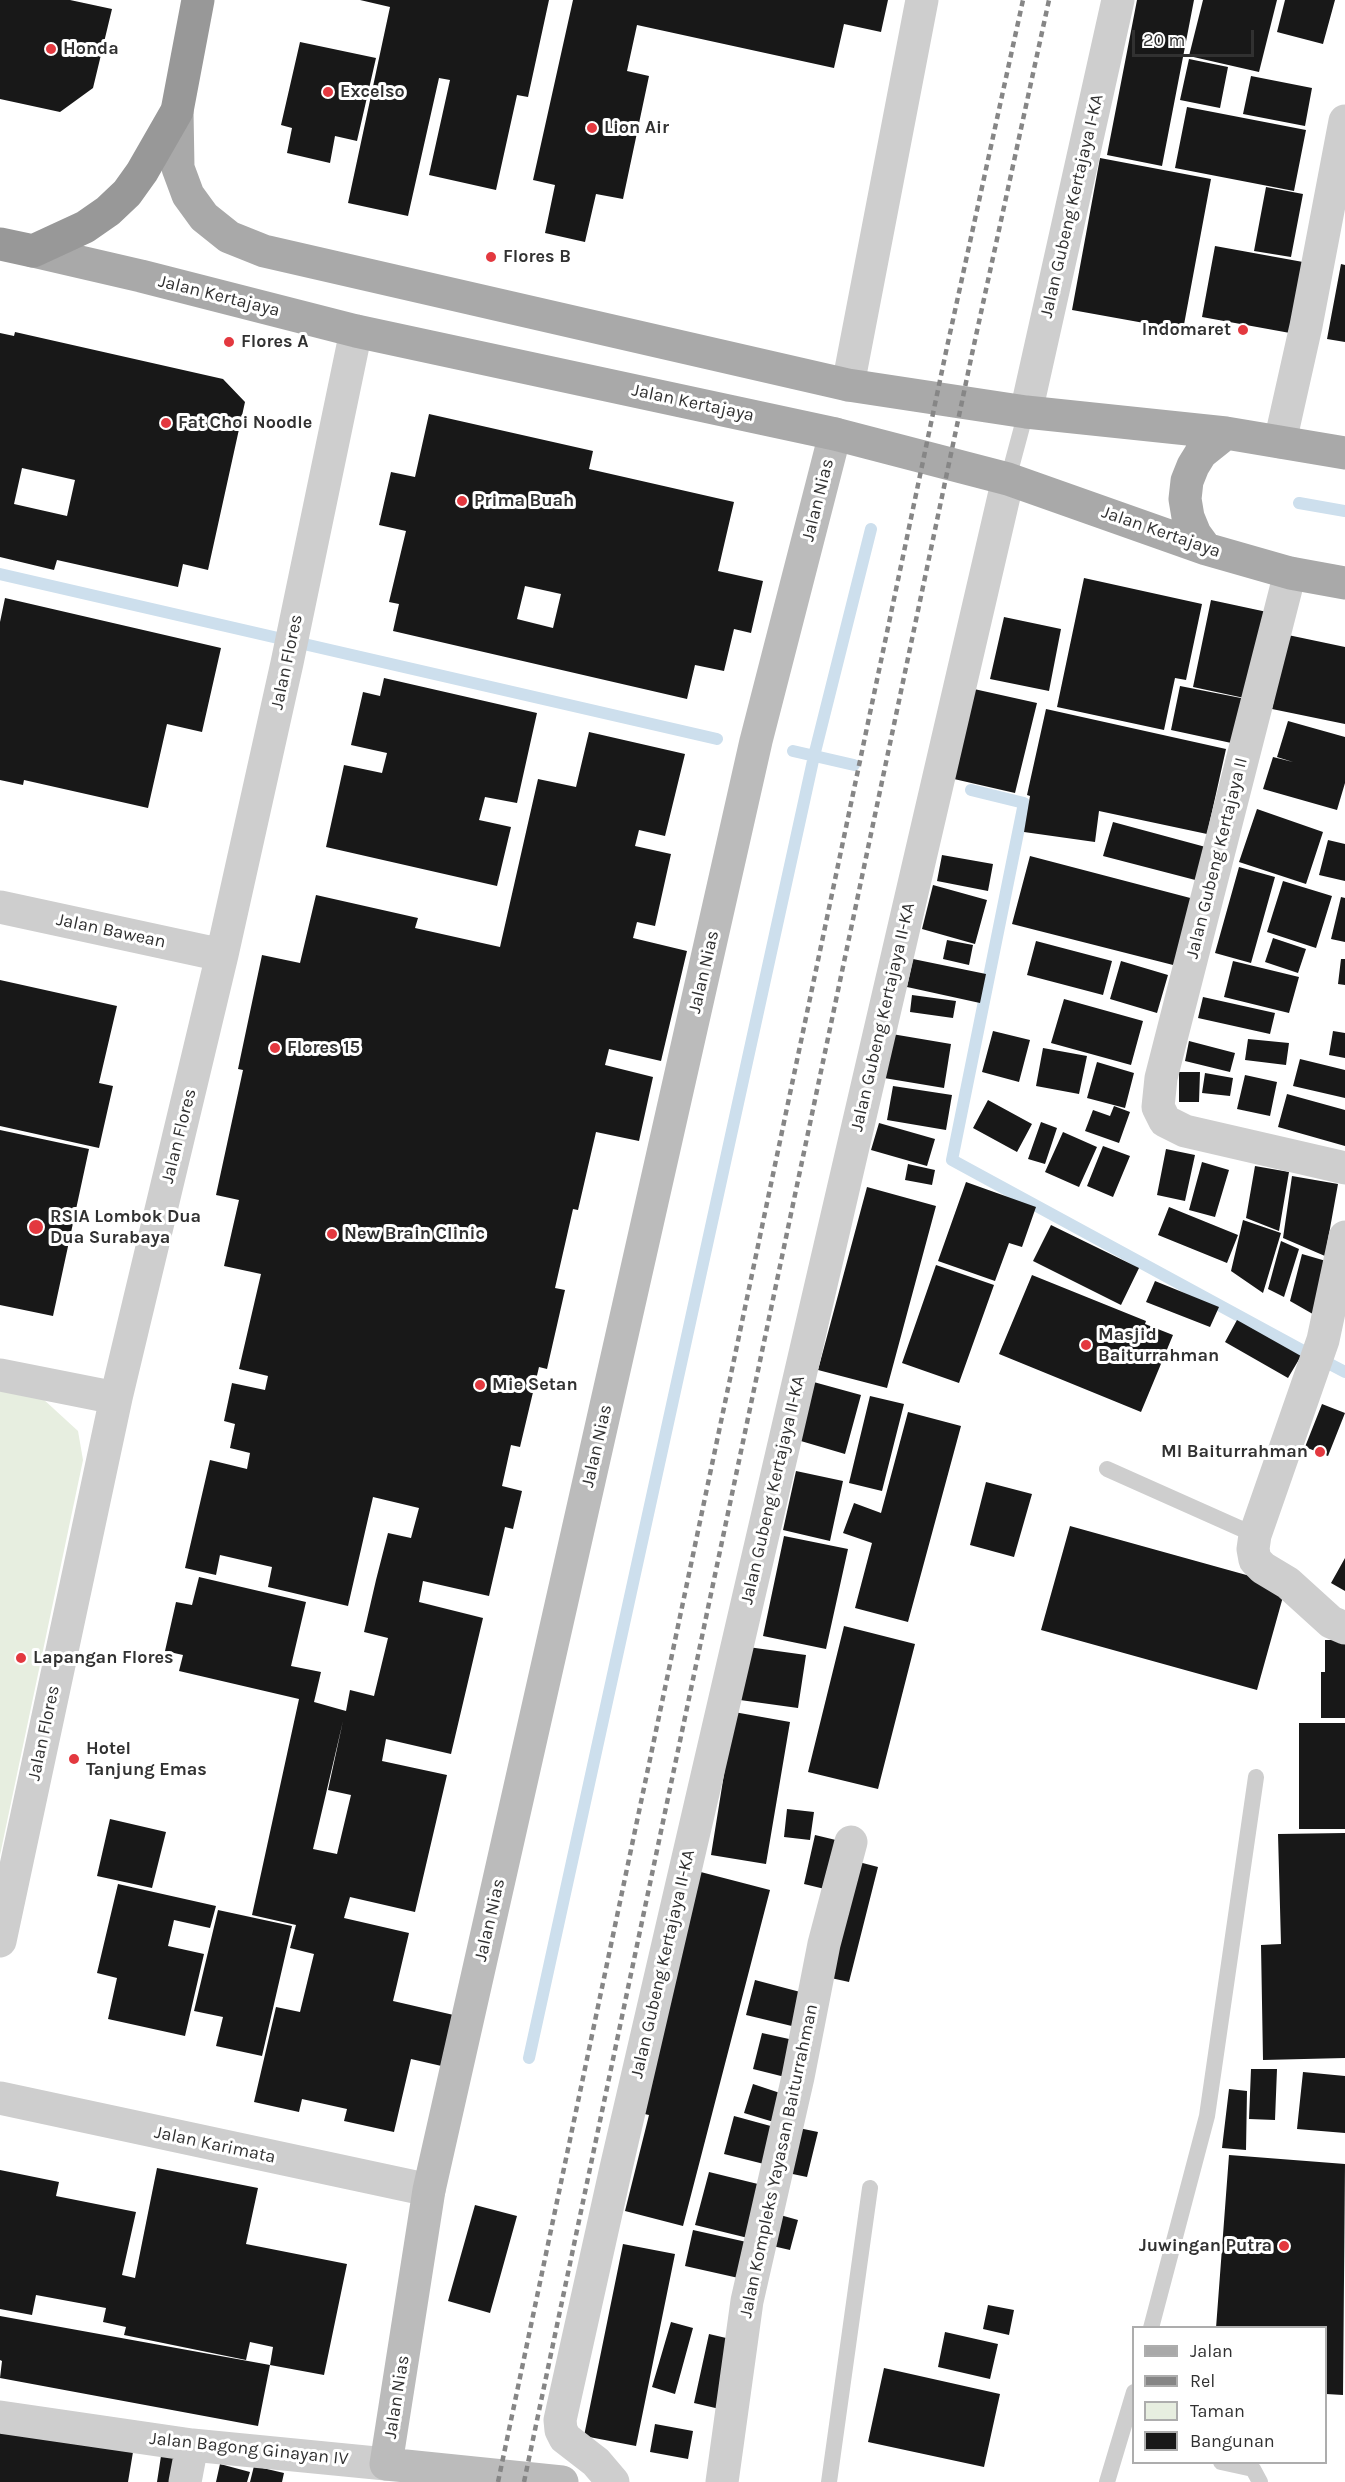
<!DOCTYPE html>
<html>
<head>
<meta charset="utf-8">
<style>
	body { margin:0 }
	#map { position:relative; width:1345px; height:2482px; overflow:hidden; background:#fff; font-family:Karla,sans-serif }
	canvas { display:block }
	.legend { position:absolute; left:1132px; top:2326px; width:195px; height:138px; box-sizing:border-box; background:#fff; border:2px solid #adadad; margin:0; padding:8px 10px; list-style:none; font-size:18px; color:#313131 }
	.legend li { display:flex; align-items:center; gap:12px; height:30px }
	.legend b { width:30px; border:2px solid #adadad }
	.scale { position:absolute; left:1132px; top:30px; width:122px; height:27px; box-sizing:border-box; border:3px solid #313131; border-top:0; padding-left:8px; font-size:18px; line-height:21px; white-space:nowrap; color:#313131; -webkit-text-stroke:4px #fff; paint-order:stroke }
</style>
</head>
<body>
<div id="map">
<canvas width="1345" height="2482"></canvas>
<ul class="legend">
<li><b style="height:8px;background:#a9a9a9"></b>Jalan</li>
<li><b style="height:8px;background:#868686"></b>Rel</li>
<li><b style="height:16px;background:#e7eee0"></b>Taman</li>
<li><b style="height:16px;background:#181818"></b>Bangunan</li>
</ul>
<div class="scale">20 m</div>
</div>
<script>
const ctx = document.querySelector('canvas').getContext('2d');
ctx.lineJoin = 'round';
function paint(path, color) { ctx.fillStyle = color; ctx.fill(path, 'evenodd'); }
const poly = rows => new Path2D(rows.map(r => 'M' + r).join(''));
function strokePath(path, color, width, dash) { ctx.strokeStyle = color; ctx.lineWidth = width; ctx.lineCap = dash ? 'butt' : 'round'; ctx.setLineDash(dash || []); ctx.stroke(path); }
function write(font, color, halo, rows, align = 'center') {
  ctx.font = font + ' Karla,sans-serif'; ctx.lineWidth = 6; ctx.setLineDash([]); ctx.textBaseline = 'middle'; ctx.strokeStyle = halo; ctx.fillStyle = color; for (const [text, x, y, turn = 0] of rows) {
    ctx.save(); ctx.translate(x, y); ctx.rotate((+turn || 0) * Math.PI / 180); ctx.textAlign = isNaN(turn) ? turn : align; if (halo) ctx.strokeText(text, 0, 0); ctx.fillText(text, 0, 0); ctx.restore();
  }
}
paint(poly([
	[0,1389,42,1398,78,1431,83,1460,0,1855]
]), '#e7eee0');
strokePath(poly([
	[1299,503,1345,511],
	[0,574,717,739],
	[793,751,854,765],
	[971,790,1024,803,952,1160,1309,1354],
	[1324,1361,1345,1372],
	[529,2058,814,756,871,529]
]), '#cddfed', 12);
paint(poly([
	[0,0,70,0,112,9,93,88,60,112,0,99],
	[360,0,549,0,528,97,517,95,496,190,429,175,450,80,439,78,408,216,348,203,390,7],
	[573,0,888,0,881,32,844,24,834,68,637,25,627,71,649,76,623,199,596,194,585,242,545,233,555,185,533,180],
	[1137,0,1194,0,1162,166,1107,155],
	[1203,0,1277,0,1259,72,1189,56],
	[1285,0,1335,0,1323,44,1277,32],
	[300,42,376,58,357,141,335,136,330,163,287,153,292,128,281,125],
	[1189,59,1228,67,1220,108,1180,100],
	[1251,76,1312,88,1305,126,1243,114],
	[1187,107,1306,130,1294,191,1175,168],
	[1100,158,1211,179,1183,330,1072,310],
	[1266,187,1303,194,1291,257,1254,251],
	[1215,246,1303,262,1290,333,1202,317],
	[1341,264,1345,265,1345,342,1327,339],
	[15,332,223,379,245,402,208,570,183,564,178,587,57,560,54,570,0,557,0,333,14,336],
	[22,468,75,480,67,516,14,504],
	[429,414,593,451,589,469,734,502,718,571,763,581,751,633,734,629,724,671,695,665,687,699,393,631,399,604,389,602,406,531,379,525,391,472,415,477],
	[525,586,561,594,553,628,517,619],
	[1084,578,1202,604,1186,680,1175,678,1164,730,1057,707],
	[5,598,221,648,202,732,167,724,148,808,24,780,23,785,0,780,0,622],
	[1211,600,1267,612,1249,699,1193,687],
	[1004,617,1061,629,1049,691,990,679],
	[1288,635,1345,647,1345,724,1272,709],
	[384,678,537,713,517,803,485,797,479,820,511,827,497,886,326,847,344,765,382,773,387,753,351,745,363,692,380,696],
	[1180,686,1246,699,1236,744,1171,730],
	[974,689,1037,703,1015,793,954,779],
	[1046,709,1226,749,1207,834,1099,811,1095,842,1024,832,1030,796,1027,795],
	[1288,721,1345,737,1345,783,1337,810,1263,789,1273,757,1293,762,1277,757],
	[589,732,685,754,665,836,639,830,635,846,671,854,655,926,637,922,633,938,687,951,661,1061,609,1049,605,1065,653,1077,639,1141,596,1132,578,1210,573,1209,555,1288,565,1290,547,1369,539,1367,520,1447,511,1445,502,1486,522,1491,513,1529,505,1527,489,1596,423,1581,419,1602,483,1618,451,1754,386,1739,382,1761,447,1775,415,1912,350,1897,344,1918,409,1933,393,2001,458,2016,446,2067,411,2059,394,2132,344,2121,347,2109,302,2099,299,2112,254,2102,276,2007,300,2012,314,1954,290,1948,296,1925,252,1915,299,1699,179,1671,183,1655,165,1651,176,1602,192,1605,199,1577,306,1602,291,1666,321,1672,314,1702,346,1711,350,1690,374,1696,388,1638,364,1632,376,1580,388,1533,411,1538,419,1508,373,1497,348,1606,268,1587,272,1567,220,1555,216,1575,185,1568,210,1460,247,1469,250,1453,230,1448,235,1424,224,1421,232,1383,265,1390,268,1376,239,1369,261,1274,224,1266,239,1200,216,1195,243,1070,238,1069,262,955,300,963,316,895,418,918,415,928,500,947,538,779,576,787],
	[343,1721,328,1790,351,1795,337,1854,313,1849],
	[1257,809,1323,832,1306,884,1239,862],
	[1113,822,1213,849,1203,882,1103,856],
	[1328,840,1345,844,1345,881,1319,875],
	[942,855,993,864,988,891,937,881],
	[1030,856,1198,900,1181,967,1012,924],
	[1239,867,1275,877,1251,963,1215,953],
	[1283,881,1332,896,1316,948,1267,932],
	[933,885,987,900,975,944,922,929],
	[1341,897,1345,898,1345,942,1331,939],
	[1273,938,1306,949,1298,973,1265,962],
	[947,940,973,945,969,965,943,959],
	[1036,941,1112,961,1103,995,1027,975],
	[913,959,986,974,980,1003,907,987],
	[1341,959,1345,959,1345,985,1338,984],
	[1121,961,1168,975,1157,1013,1110,999],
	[1233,961,1299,977,1289,1013,1224,997],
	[0,980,117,1006,99,1083,113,1086,99,1148,0,1126],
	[912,995,956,1001,953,1018,910,1012],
	[1203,997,1275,1013,1270,1034,1198,1018],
	[1064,999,1143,1021,1131,1065,1051,1043],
	[993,1031,1030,1040,1019,1082,982,1072],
	[1333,1031,1345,1033,1345,1058,1329,1055],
	[886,1033,951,1044,944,1088,878,1077],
	[1248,1039,1289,1043,1286,1065,1245,1060],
	[1189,1041,1235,1053,1230,1072,1185,1061],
	[1043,1048,1087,1056,1079,1094,1036,1086],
	[1300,1059,1345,1070,1345,1098,1293,1086],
	[1097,1062,1134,1073,1125,1108,1087,1098],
	[1179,1072,1200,1072,1199,1102,1179,1102],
	[1205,1073,1233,1078,1230,1096,1202,1093],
	[1245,1075,1277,1082,1270,1116,1237,1109],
	[893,1086,952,1095,946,1130,887,1120],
	[1287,1094,1345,1110,1345,1146,1278,1127],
	[988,1100,1032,1124,1017,1152,973,1128],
	[1114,1106,1130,1112,1119,1143,1085,1131,1093,1110,1110,1116],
	[1041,1122,1057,1128,1045,1164,1028,1159],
	[879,1123,935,1139,927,1166,871,1150],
	[0,1130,89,1149,53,1316,0,1305],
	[1063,1132,1097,1147,1079,1187,1045,1172],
	[1103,1146,1130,1156,1113,1197,1087,1186],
	[1166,1149,1195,1155,1185,1201,1157,1195],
	[1202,1162,1229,1170,1215,1217,1189,1210],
	[908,1164,935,1170,932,1185,905,1180],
	[1255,1166,1289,1172,1279,1231,1246,1218],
	[1292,1176,1338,1184,1325,1256,1283,1238],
	[966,1182,1036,1207,1022,1247,1009,1243,995,1281,938,1261],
	[867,1187,936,1206,887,1388,818,1370],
	[1169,1207,1238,1235,1227,1263,1158,1235],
	[1243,1220,1281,1233,1263,1293,1231,1271],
	[1051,1225,1139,1268,1121,1305,1033,1261],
	[1281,1241,1299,1249,1284,1297,1268,1289],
	[1302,1254,1326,1261,1318,1317,1290,1301],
	[936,1265,994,1285,959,1383,902,1363],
	[1032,1275,1146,1321,1145,1324,1173,1335,1141,1412,999,1354],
	[1155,1281,1219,1307,1210,1327,1146,1302],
	[1237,1320,1301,1356,1288,1378,1225,1342],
	[810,1381,861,1395,845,1454,794,1439],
	[870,1396,904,1404,882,1491,849,1483],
	[1322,1404,1345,1413,1328,1456,1305,1447],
	[908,1412,961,1426,908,1622,855,1608,872,1543,843,1533,854,1503,881,1513],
	[796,1471,843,1481,830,1541,783,1530],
	[986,1482,1032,1494,1014,1557,970,1545],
	[1070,1526,1286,1586,1257,1690,1041,1630],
	[784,1536,848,1549,826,1649,763,1636],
	[1345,1558,1345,1591,1331,1583],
	[844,1626,915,1644,878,1789,808,1772],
	[1325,1640,1345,1640,1345,1718,1321,1718,1321,1672,1325,1672],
	[748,1647,806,1655,798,1708,740,1700],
	[734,1712,790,1722,766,1864,711,1855],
	[1299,1723,1345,1723,1345,1829,1299,1829],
	[787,1809,814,1812,810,1840,784,1837],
	[110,1819,166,1832,152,1888,97,1876],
	[1345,1833,1345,2058,1263,2060,1261,1945,1281,1944,1278,1834],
	[815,1835,840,1841,829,1890,804,1884],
	[851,1860,878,1867,849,1982,822,1976],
	[693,1870,770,1890,683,2226,625,2211,649,2115,631,2111],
	[118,1884,216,1906,210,1928,174,1920,168,1946,204,1954,185,2036,108,2019,117,1978,97,1973],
	[218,1910,292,1926,262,2056,216,2046,223,2017,194,2011],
	[755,1980,804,1993,796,2027,746,2015],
	[762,2033,798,2041,789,2078,753,2069],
	[1251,2069,1277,2069,1275,2120,1249,2119],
	[1303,2072,1345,2076,1345,2133,1297,2129],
	[753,2084,786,2095,777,2123,744,2113],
	[1229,2089,1247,2091,1246,2150,1222,2148],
	[734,2116,778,2128,768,2165,724,2154],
	[794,2127,818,2132,807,2177,783,2172],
	[1229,2155,1345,2164,1343,2395,1326,2394,1326,2328,1216,2328],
	[157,2168,258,2188,246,2244,347,2264,324,2375,270,2365,273,2347,250,2342,246,2360,124,2335,126,2327,103,2322,106,2308,36,2295,32,2315,0,2309,0,2170,59,2182,56,2196,136,2212,122,2275,135,2278],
	[709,2172,762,2185,748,2238,695,2225],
	[475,2205,517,2216,490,2313,448,2301],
	[773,2213,798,2220,790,2250,764,2244],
	[693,2230,751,2243,743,2279,685,2266],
	[623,2244,675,2254,636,2446,584,2436],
	[988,2305,1014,2310,1009,2335,983,2329],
	[0,2316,270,2365,258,2426,0,2378,2,2361,0,2360],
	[671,2322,693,2328,675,2394,652,2387],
	[945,2332,998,2344,990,2379,938,2367],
	[709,2334,739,2341,724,2410,694,2403],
	[884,2368,1000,2394,984,2467,868,2442],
	[0,2423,134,2446,128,2482,0,2482],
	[655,2424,693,2431,688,2459,650,2452],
	[161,2456,180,2459,176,2482,157,2482],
	[220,2464,250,2472,247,2482,216,2482],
	[254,2466,284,2473,282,2482,250,2482]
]), '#181818');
strokePath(poly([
	[1008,479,1026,412],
	[1107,1469,1255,1535],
	[1151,2328,1207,2116,1256,1777],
	[1221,2462,1253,2469,1260,2482],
	[829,2482,870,2188],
	[1107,2482,1134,2392]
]), '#cecece', 16);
strokePath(poly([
	[848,385,922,0],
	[1026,412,1118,0],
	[1280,442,1306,326,1345,121],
	[1290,573,1161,1078,1158,1107,1165,1121,1185,1131,1345,1168],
	[0,907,222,955],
	[1345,1237,1323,1340,1255,1535,1253,1549,1255,1560,1263,1568,1288,1583,1331,1622,1345,1628],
	[0,1375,116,1398],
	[0,1941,116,1398,222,955,287,663,356,331],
	[0,2098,429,2190],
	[0,2417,192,2445,386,2464],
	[185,2482,192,2445],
	[613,2482,596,2462,565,2438,561,2430,560,2420,616,2168,1008,479],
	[722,2482,747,2301,798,2077,824,1944,851,1842]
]), '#cecece', 33);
strokePath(poly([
	[562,2482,386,2464,429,2190,756,741,835,434]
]), '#bbb', 33);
strokePath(poly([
	[177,111,178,168,188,195,204,217,229,237,264,251,848,385,1026,412,1226,433,1345,453],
	[33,251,141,276,356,331,835,434,1008,479,1206,549,1290,573,1345,583],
	[1206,549,1195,534,1188,517,1185,499,1187,481,1193,466,1201,453,1226,433]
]), '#a9a9a9', 33);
strokePath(poly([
	[0,244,33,251,85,227,108,211,127,193,142,172,177,111,198,0]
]), '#989898', 33);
strokePath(poly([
	[498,2482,947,347,1023,0],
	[524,2482,972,354,1049,0]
]), '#868686', 4.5, [6, 4.5]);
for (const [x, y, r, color] of [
	[51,49,6,"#e3383f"],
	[328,92,6,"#e3383f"],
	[592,128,6,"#e3383f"],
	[491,257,6,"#e3383f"],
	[1243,330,6,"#e3383f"],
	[229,342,6,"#e3383f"],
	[166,423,6,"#e3383f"],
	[462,501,6,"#e3383f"],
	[275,1048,6,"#e3383f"],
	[36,1227,8,"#e3383f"],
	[332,1234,6,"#e3383f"],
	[1086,1345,6,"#e3383f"],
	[480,1385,6,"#e3383f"],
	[1320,1452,6,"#e3383f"],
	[21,1658,6,"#e3383f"],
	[74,1759,6,"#e3383f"],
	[1284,2246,6,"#e3383f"]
]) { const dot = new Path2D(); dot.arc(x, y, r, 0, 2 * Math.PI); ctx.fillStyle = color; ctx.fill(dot); strokePath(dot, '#fff', 2); }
write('bold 18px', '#313131', '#fff', [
	["Honda",63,49],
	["Excelso",340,92],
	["Lion Air",604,128],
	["Flores B",503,257],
	["Indomaret",1231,330,"right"],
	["Flores A",241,342],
	["Fat Choi Noodle",178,423],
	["Prima Buah",474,501],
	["Flores 15",287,1048],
	["RSIA Lombok Dua",50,1217],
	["Dua Surabaya",50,1238],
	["New Brain Clinic",344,1234],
	["Masjid",1098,1335],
	["Baiturrahman",1098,1356],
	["Mie Setan",492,1385],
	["MI Baiturrahman",1308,1452,"right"],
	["Lapangan Flores",33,1658],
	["Hotel",86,1749],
	["Tanjung Emas",86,1770],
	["Juwingan Putra",1272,2246,"right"]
], 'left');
write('18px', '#313131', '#fff', [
	["Jalan Gubeng Kertajaya I-KA",1072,206,-77],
	["Jalan Kertajaya",219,296,14],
	["Jalan Kertajaya",693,403,12],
	["Jalan Nias",818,500,-76],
	["Jalan Kertajaya",1161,532,19],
	["Jalan Flores",287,662,-78],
	["Jalan Gubeng Kertajaya II",1217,858,-76],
	["Jalan Bawean",111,931,12],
	["Jalan Nias",704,972,-77],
	["Jalan Gubeng Kertajaya II-KA",883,1017,-77],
	["Jalan Flores",179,1136,-76],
	["Jalan Nias",597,1446,-77],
	["Jalan Gubeng Kertajaya II-KA",773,1490,-77],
	["Jalan Flores",44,1733,-78],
	["Jalan Nias",490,1920,-77],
	["Jalan Gubeng Kertajaya II-KA",663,1964,-77],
	["Jalan Karimata",215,2145,12],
	["Jalan Kompleks Yayasan Baiturrahman",779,2161,-78],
	["Jalan Nias",397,2397,-81],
	["Jalan Bagong Ginayan IV",249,2449,6]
]);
</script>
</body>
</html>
